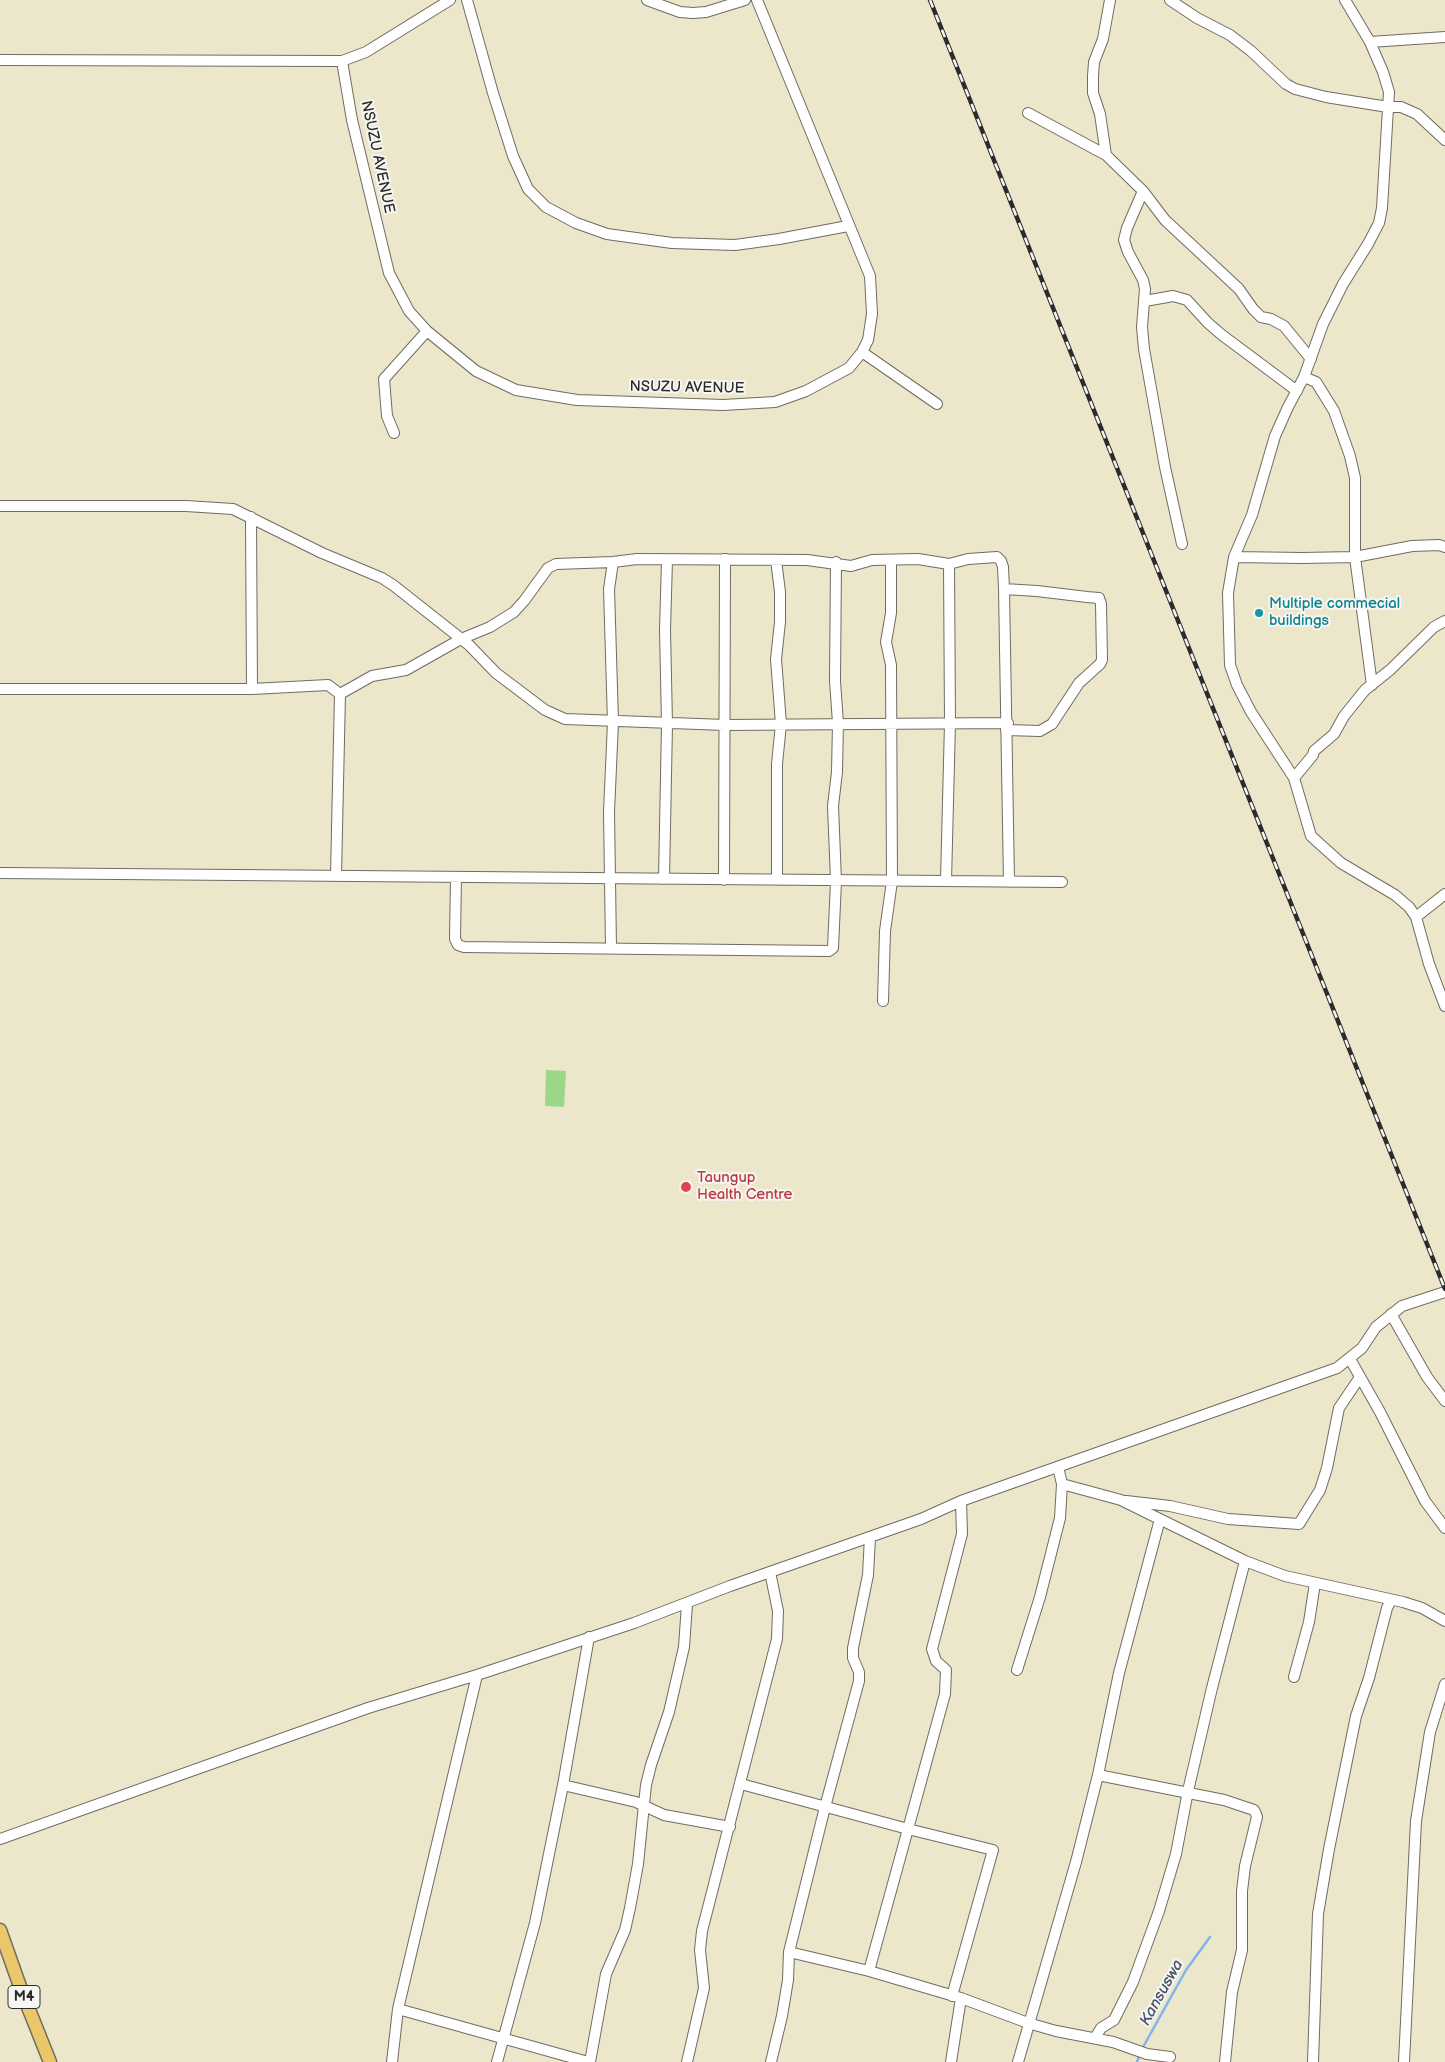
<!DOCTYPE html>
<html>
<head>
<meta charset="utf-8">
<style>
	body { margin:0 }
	canvas { display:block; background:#ece6ca }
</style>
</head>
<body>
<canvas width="1445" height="2062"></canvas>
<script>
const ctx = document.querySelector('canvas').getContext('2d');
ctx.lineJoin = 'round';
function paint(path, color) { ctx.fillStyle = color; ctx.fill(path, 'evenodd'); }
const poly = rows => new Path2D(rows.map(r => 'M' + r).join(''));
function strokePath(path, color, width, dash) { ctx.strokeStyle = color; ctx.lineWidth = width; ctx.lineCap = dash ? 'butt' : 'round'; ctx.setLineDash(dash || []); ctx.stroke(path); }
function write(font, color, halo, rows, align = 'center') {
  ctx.font = font + ' "Balsamiq Sans",sans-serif'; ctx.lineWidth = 4; ctx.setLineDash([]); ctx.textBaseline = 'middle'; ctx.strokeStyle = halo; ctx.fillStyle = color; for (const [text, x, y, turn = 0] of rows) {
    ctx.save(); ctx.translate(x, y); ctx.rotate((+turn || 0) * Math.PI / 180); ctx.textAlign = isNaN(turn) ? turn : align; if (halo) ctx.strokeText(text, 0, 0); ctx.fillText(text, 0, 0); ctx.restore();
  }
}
paint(poly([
	[546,1070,566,1071,564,1107,545,1106]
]), '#9cd689');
strokePath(poly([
	[1142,2049,1186,1970,1210,1937],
	[1137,2062,1140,2054]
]), '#80b4ed', 2.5);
const minor = poly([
	[467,0,493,93,513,156,528,189,546,207,576,223,607,234,672,243,735,245,779,239,848,226],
	[647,0,680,12,693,13,706,12,745,0],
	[1110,0,1103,39,1094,62,1093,76,1093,93,1100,114,1106,155,1143,191,1165,220,1239,289,1253,309,1261,317,1271,319,1284,326,1311,359],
	[1170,0,1197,18,1230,35,1251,51,1286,84,1295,89,1326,97,1388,107,1401,107,1417,114,1445,140],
	[1345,0,1370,42,1383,72,1389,92,1382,208,1379,223,1368,244,1343,284,1323,324,1304,377,1288,407,1275,436,1252,515,1234,557,1228,593,1230,665,1237,685,1251,712,1294,778,1311,836,1341,863,1395,895,1409,907,1416,917,1429,964,1445,1006],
	[1370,42,1445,37],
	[0,60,342,61,366,52,450,0],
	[342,61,352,120,389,273,409,311,427,331,476,371,516,390,577,400,723,405,775,402,806,391,849,368,862,352,868,340,872,314,870,276,757,0],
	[1028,113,1106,155],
	[1143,191,1127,228,1124,240,1128,252,1143,280,1145,289,1142,327,1144,349,1165,467,1182,544],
	[1145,301,1173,296,1187,300,1208,323,1222,335,1297,391],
	[862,352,937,404],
	[1304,377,1316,382,1334,411,1350,456,1355,478,1355,557,1372,685],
	[394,433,387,416,384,379,427,331],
	[0,506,186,506,233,509,322,553,382,578,393,585,469,645,496,673,545,710,565,719,725,725,1008,723],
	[251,517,252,689],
	[1234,557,1302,558,1355,557,1412,546,1439,545,1445,547],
	[776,560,780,592,780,622,776,659,781,724,777,764,777,880],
	[1004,589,1037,591,1087,597,1099,598,1101,604,1102,660,1100,664,1079,683,1052,724,1040,731,1006,730],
	[0,689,252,689,328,685,340,694,336,875],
	[340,694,372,676,406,670,461,639,490,627,514,612,524,601,548,568,556,564,613,562],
	[1294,778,1313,755,1314,751,1334,734,1344,716,1365,690,1390,670,1434,627,1445,621],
	[0,873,1062,882],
	[456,877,455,939,458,945,464,947,829,951,833,948,836,881,833,806,837,772,838,723,835,681,836,562],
	[664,879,667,724,665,630,667,560],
	[724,880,725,559],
	[946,881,950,723,949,564],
	[1416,917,1445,894],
	[611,948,609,812,613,722,609,589,613,562,637,559,807,560,851,566,872,560,918,559,949,564,968,559,997,557,1001,561,1003,567,1004,589,1009,882],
	[883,1001,885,931,892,881,891,665,886,642,891,613,891,560],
	[1391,1314,1427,1377,1445,1401],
	[1350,1359,1380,1412,1425,1501,1445,1528],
	[1058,1467,1062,1484,1121,1500,1245,1561,1285,1576,1403,1602,1422,1608,1445,1621],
	[1126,1501,1170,1506,1228,1519,1299,1524,1320,1490,1327,1468,1339,1408,1360,1377],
	[1017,1670,1040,1597,1060,1518,1062,1484],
	[1294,1677,1309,1622,1315,1583],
	[1098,1775,1224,1800,1254,1810,1256,1814,1257,1817,1245,1866,1242,1891,1242,1950,1232,1992,1225,2062],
	[741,1784,908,1829,945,1694,946,1670,936,1661,932,1649,962,1534,961,1501],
	[563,1785,636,1802,664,1815,730,1827],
	[0,1839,368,1708,477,1675,634,1623,730,1586,921,1519,961,1501,1337,1368,1362,1348,1376,1327,1402,1306,1445,1292],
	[789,1952,869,1971,961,1998,1028,2023,1056,2031,1113,2042,1147,2054,1170,2057],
	[869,1971,908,1829,993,1850,952,1996],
	[398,2009,588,2062],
	[1095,2038,1101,2028,1114,2020,1133,1982,1159,1911,1176,1854,1188,1791,1212,1688,1245,1561],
	[392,2062,398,2009,477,1675],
	[497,2062,535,1923,563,1785,589,1637],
	[590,2062,606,1974,625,1930,630,1908,638,1864,646,1785,651,1765,669,1712,684,1647,687,1604],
	[687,2062,704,1988,700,1950,702,1931,777,1639,778,1611,770,1572],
	[771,2062,782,2016,788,1980,789,1952,825,1807,859,1681,859,1672,853,1658,853,1648,868,1575,870,1537],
	[951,2062,961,1998],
	[1018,2062,1076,1862,1098,1775,1119,1673,1160,1519],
	[1313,2062,1318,1914,1329,1849,1356,1716,1369,1678,1387,1608,1391,1600],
	[1404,2062,1416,1821,1430,1732,1445,1684]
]);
const major = poly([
	[0,1930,22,1992,50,2062]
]);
strokePath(minor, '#6f6c63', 12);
strokePath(major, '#6f6c63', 15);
strokePath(minor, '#fff', 10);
strokePath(major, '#eac769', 12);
const rail = poly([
	[930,0,1445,1289]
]);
strokePath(rail, '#2b2b2b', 4.5);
strokePath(rail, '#f6f6f2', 2.5, [8]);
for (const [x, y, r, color] of [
	[1259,613,5,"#0f9aa8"],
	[686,1187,6,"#e0444e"]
]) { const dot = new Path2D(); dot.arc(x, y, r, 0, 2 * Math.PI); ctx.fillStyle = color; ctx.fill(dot); strokePath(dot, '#f6f6f2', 2); }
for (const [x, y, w] of [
	[24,1997,32]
]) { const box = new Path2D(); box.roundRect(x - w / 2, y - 11.5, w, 23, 4); ctx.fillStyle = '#f6f6f2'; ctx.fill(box); strokePath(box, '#2b2b2b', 1); }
write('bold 14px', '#2b2b2b', null, [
	["M4",24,1997]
]);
write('15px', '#2b2b2b', '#f6f6f2', [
	["NSUZU AVENUE",377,157,78],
	["NSUZU AVENUE",687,388,1]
]);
write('15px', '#0d838f', '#f6f6f2', [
	["Multiple commecial",1269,604],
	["buildings",1269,621]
], 'left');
write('15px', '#be3a42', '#f6f6f2', [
	["Taungup",697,1178],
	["Health Centre",697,1195]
], 'left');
write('italic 16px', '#445465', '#f6f6f2', [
	["Kansuswa",1162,1993,-61]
]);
</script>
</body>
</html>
